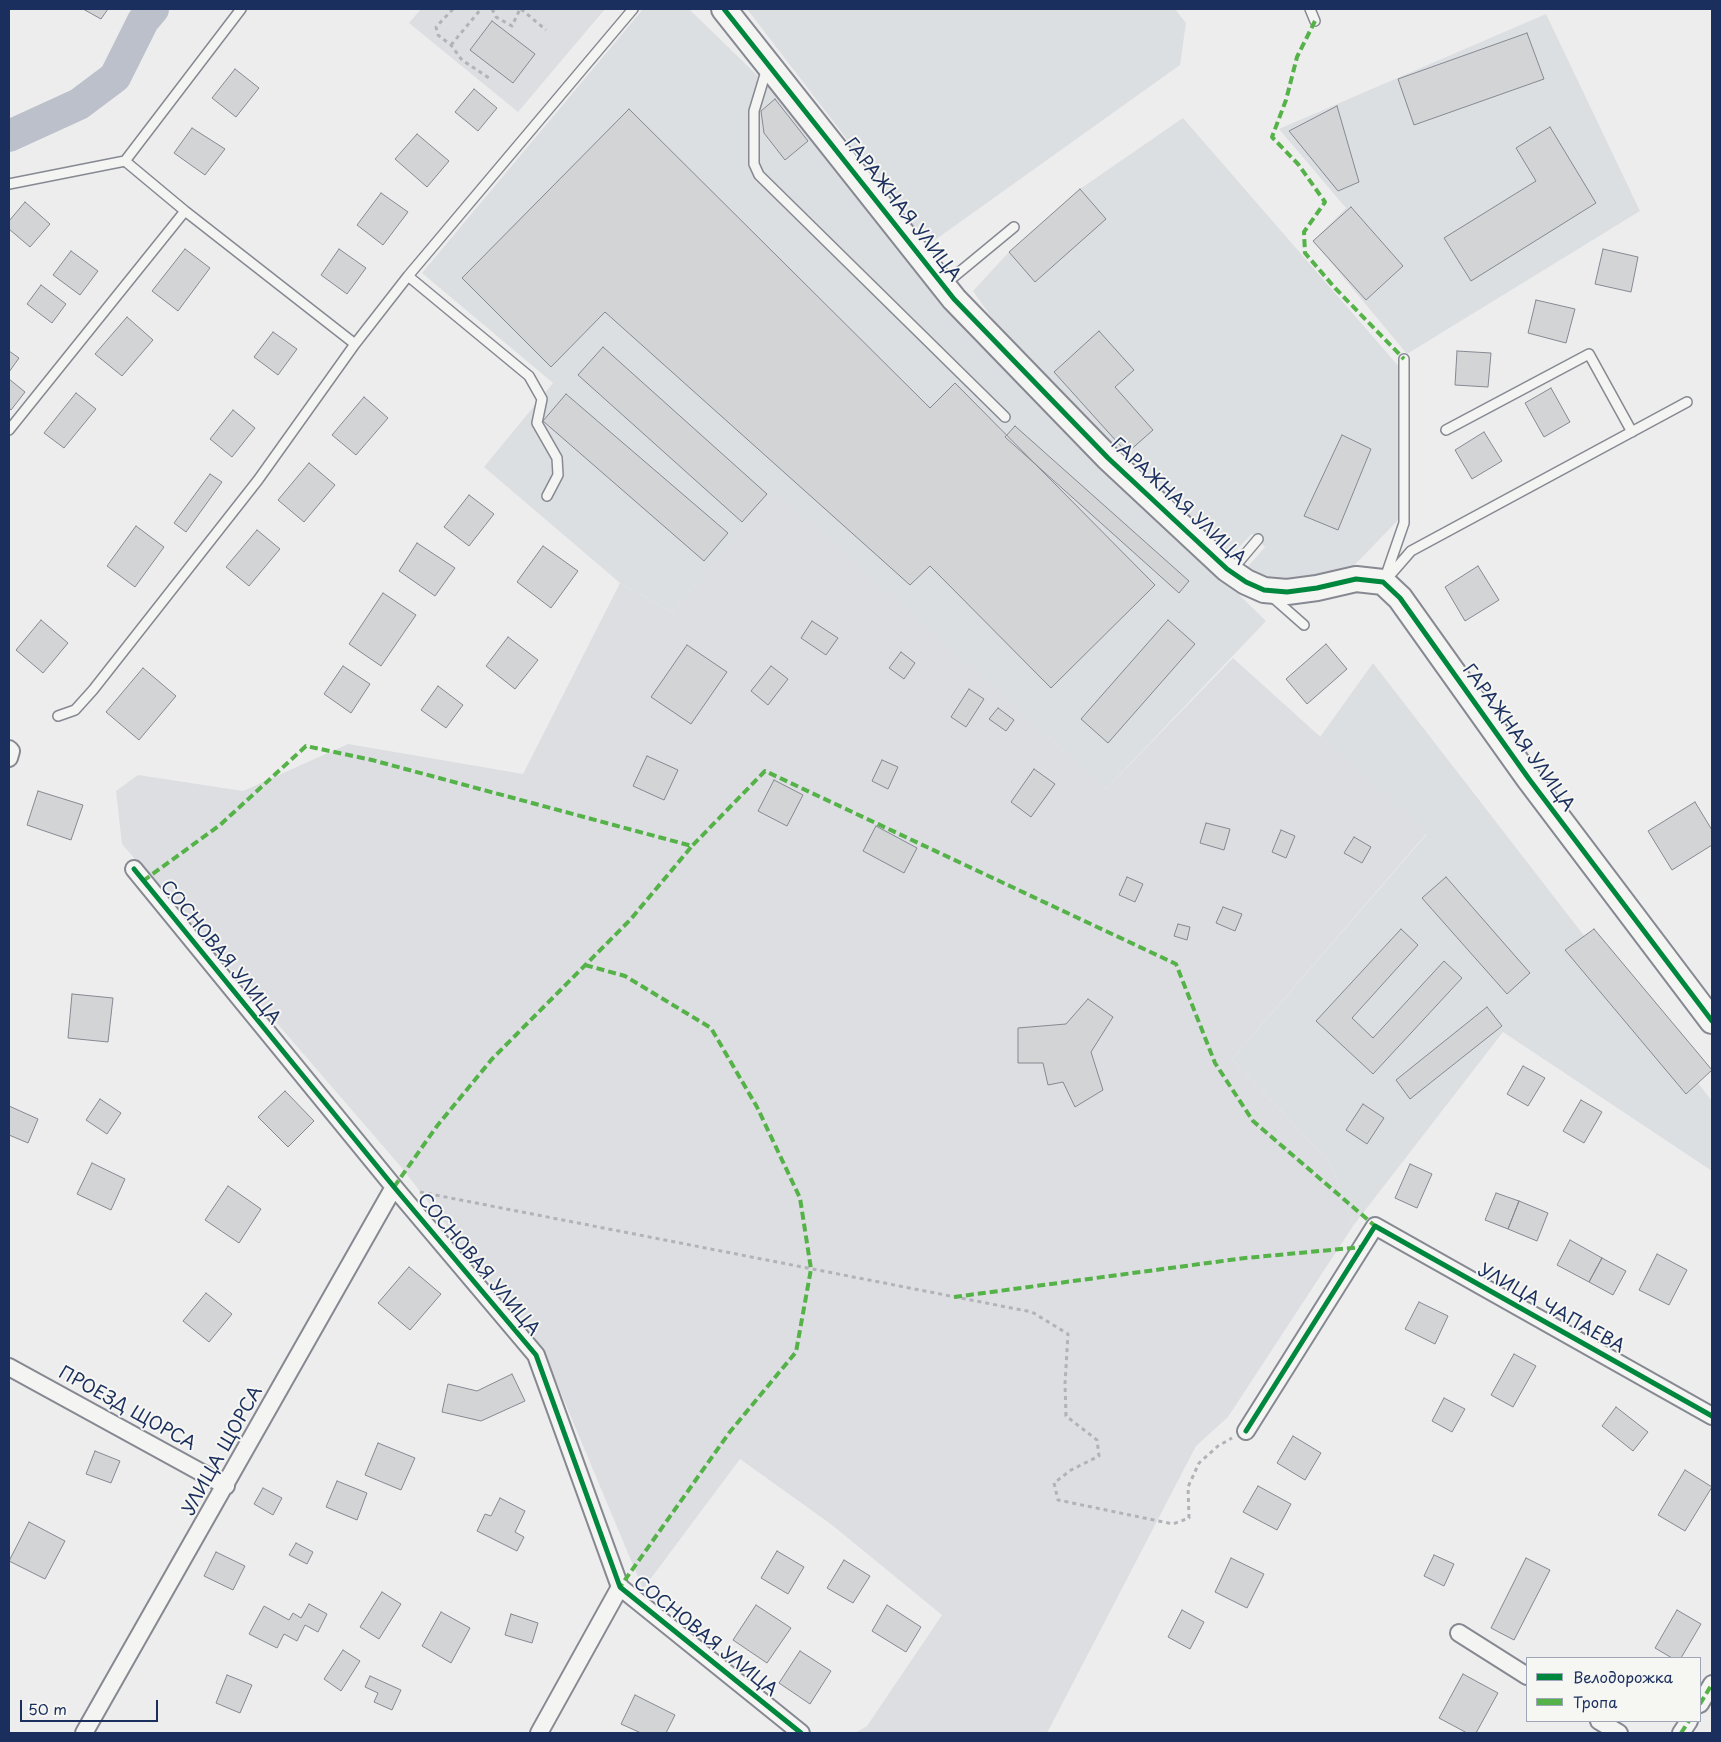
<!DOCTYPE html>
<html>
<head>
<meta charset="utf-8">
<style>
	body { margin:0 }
	#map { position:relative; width:1721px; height:1742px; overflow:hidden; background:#ededed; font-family:"Playpen Sans",sans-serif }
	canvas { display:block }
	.frame { position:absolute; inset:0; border:10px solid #1b2f5e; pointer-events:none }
	.legend { position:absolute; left:1526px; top:1657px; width:175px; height:65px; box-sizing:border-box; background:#f6f6f2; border:1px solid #9ea6b7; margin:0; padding:6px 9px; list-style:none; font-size:15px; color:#1b2f5e }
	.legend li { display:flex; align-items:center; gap:10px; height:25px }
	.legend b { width:25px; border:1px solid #9ea6b7 }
	.scale { position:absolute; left:20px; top:1700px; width:138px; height:22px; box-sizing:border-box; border:2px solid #1b2f5e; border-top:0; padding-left:6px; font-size:15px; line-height:18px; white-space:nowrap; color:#1b2f5e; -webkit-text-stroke:4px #f6f6f2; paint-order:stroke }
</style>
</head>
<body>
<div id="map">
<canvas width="1721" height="1742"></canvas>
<div class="frame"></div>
<ul class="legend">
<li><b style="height:6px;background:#00873e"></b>Велодорожка</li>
<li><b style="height:6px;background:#55b248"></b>Тропа</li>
</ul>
<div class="scale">50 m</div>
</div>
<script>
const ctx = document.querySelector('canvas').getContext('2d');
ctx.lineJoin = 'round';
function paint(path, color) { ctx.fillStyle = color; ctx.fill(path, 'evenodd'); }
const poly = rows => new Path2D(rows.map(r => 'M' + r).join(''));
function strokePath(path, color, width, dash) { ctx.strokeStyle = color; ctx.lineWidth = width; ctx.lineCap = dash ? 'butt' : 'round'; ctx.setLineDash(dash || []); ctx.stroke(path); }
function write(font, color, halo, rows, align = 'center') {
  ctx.font = font + ' "Playpen Sans",sans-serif'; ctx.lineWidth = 4; ctx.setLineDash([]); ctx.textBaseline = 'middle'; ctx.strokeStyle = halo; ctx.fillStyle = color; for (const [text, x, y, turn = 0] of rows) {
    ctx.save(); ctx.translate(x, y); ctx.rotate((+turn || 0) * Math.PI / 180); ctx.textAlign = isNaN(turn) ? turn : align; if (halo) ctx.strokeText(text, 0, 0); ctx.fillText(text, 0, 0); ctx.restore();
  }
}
paint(poly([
	[643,9,689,9,762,80,784,103,950,313,1266,621,1106,789,775,492,672,612,620,583,484,467,553,383,422,273],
	[747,9,1175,9,1186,23,1180,65,928,245],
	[1546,14,1640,211,1407,354,1313,241,1346,208,1279,129],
	[1183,118,1401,369,1403,515,1342,578,1267,586,1243,572,1265,547,1252,534,1227,559,1011,345,973,291,1009,252,1080,189],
	[1373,663,1712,1101,1712,1171,1503,1032,1353,1226,1331,1164,1232,1059,1427,834,1320,737]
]), '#dcdfe1');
paint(poly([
	[421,9,605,9,518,112,409,23],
	[775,491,1106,789,1233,658,1427,833,1232,1059,1331,1164,1353,1226,1228,1417,1196,1446,1047,1733,855,1733,867,1726,942,1615,832,1525,740,1459,643,1589,543,1350,402,1168,122,844,116,791,138,775,243,791,348,744,523,774,620,583,672,612]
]), '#dcdee1');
strokePath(poly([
	[9,136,79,104,115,77,143,21,153,9]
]), '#bbc0cb', 32);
const building = poly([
	[83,9,108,9,101,19,83,9],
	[492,21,535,54,513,83,470,50,492,21],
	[1527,33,1544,79,1414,125,1398,79,1527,33],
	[235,69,259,88,236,117,212,98,235,69],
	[474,89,497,108,478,131,455,112,474,89],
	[775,99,808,141,785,160,764,133,761,111,775,99],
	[1337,106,1359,182,1338,191,1289,131,1337,106],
	[629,109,930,408,955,383,1155,585,1051,688,930,566,910,585,605,312,551,367,462,278,629,109],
	[1550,127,1596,203,1471,281,1444,238,1536,181,1516,148,1550,127],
	[192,128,225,149,205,175,174,153,192,128],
	[417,134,449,161,427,187,395,159,417,134],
	[1080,189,1106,219,1035,282,1009,252,1080,189],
	[381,193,408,212,383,245,357,225,381,193],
	[25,202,50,224,30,247,9,229,9,221,25,202],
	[1351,207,1403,266,1366,300,1313,241,1351,207],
	[185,249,210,268,178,311,152,291,185,249],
	[339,249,366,268,347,294,321,275,339,249],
	[1603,249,1638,257,1631,292,1595,284,1603,249],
	[71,251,98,271,80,295,53,275,71,251],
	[41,285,66,304,52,323,27,304,41,285],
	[1536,300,1575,309,1566,343,1528,333,1536,300],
	[127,317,153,340,122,376,95,354,127,317],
	[1099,331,1134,370,1115,387,1153,430,1127,453,1054,372,1099,331],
	[273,332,297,349,278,375,254,357,273,332],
	[603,347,767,494,742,522,578,375,603,347],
	[9,351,19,358,9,372,9,351],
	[1457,351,1491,353,1488,387,1455,385,1457,351],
	[9,379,25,392,11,410,9,408,9,379],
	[1551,388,1570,422,1544,437,1525,403,1551,388],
	[76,393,96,409,64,448,44,433,76,393],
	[566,394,728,533,704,561,543,421,566,394],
	[364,397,388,418,356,455,332,435,364,397],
	[233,410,255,428,232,457,210,439,233,410],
	[1015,426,1189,581,1179,593,1005,437,1015,426],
	[1484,432,1502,461,1472,479,1455,450,1484,432],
	[1342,435,1371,449,1338,530,1304,516,1342,435],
	[309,463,335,485,304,522,278,500,309,463],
	[210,474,222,482,186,532,174,523,210,474],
	[469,495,494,514,469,546,444,527,469,495],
	[136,526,164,547,135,587,107,566,136,526],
	[257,530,280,549,249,586,226,567,257,530],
	[417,543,455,568,435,596,399,571,417,543],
	[543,546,578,571,551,608,517,582,543,546],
	[1478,566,1499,600,1465,621,1445,587,1478,566],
	[383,593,416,615,381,666,349,644,383,593],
	[41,620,68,643,43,673,16,650,41,620],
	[1168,620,1195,644,1108,743,1081,719,1168,620],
	[812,621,838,638,826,655,801,638,812,621],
	[508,637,538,660,515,689,486,666,508,637],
	[1326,644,1347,669,1307,704,1286,679,1326,644],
	[687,645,727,672,691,724,651,697,687,645],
	[901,652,915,663,904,679,889,668,901,652],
	[343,666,370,684,351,713,324,694,343,666],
	[771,666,788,679,768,705,751,691,771,666],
	[143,668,176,696,139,740,106,712,143,668],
	[438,686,463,705,446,728,421,710,438,686],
	[969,689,984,699,966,727,951,717,969,689],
	[998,708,1014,720,1006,731,989,719,998,708],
	[647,756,678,770,664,800,633,786,647,756],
	[882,760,898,767,888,789,872,781,882,760],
	[1034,769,1055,784,1031,817,1011,802,1034,769],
	[774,780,803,795,787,826,758,811,774,780],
	[38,791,83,805,71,840,27,825,38,791],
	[1695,802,1712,830,1712,845,1672,870,1648,831,1695,802],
	[1206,823,1230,829,1224,850,1200,843,1206,823],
	[876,826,917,848,904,873,863,851,876,826],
	[1281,830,1295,836,1286,858,1272,852,1281,830],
	[1354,837,1371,847,1362,863,1344,853,1354,837],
	[1127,877,1143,884,1135,902,1119,895,1127,877],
	[1446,877,1530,973,1507,994,1422,898,1446,877],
	[1223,907,1242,914,1235,931,1216,923,1223,907],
	[1178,924,1190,927,1187,940,1174,936,1178,924],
	[1401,929,1418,945,1352,1018,1373,1038,1444,961,1462,978,1373,1074,1316,1021,1401,929],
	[1594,929,1712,1070,1686,1094,1565,950,1594,929],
	[72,994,113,998,108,1042,68,1038,72,994],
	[1088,999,1113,1017,1091,1052,1103,1090,1075,1107,1063,1082,1048,1085,1043,1063,1018,1063,1018,1028,1066,1024,1088,999],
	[1487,1007,1502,1026,1410,1099,1396,1080,1487,1007],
	[1523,1066,1545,1078,1528,1106,1507,1094,1523,1066],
	[285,1091,314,1121,288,1147,258,1117,285,1091],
	[100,1099,121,1113,107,1134,86,1120,100,1099],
	[1581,1100,1602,1112,1584,1143,1563,1131,1581,1100],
	[1363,1104,1384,1118,1367,1144,1346,1130,1363,1104],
	[9,1106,38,1119,28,1143,9,1135,9,1106],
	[92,1163,125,1179,111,1210,77,1194,92,1163],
	[1410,1164,1432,1174,1417,1208,1395,1198,1410,1164],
	[228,1186,261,1209,239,1243,205,1220,228,1186],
	[1496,1193,1519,1201,1508,1229,1485,1220,1496,1193],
	[1519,1201,1548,1213,1537,1241,1508,1229,1519,1201],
	[1570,1240,1602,1258,1589,1282,1557,1265,1570,1240],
	[1657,1254,1687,1270,1669,1305,1639,1290,1657,1254],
	[1602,1258,1626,1271,1613,1295,1589,1282,1602,1258],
	[409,1267,441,1294,410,1330,378,1303,409,1267],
	[206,1293,232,1314,209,1342,183,1321,206,1293],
	[1419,1302,1448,1316,1435,1344,1405,1329,1419,1302],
	[1514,1354,1536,1366,1513,1407,1491,1395,1514,1354],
	[512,1374,525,1401,481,1421,442,1412,448,1384,477,1391,512,1374],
	[1444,1398,1465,1409,1452,1432,1432,1421,1444,1398],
	[1616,1407,1648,1432,1633,1451,1602,1426,1616,1407],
	[1293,1436,1321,1453,1305,1480,1277,1463,1293,1436],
	[378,1443,415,1458,401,1490,365,1475,378,1443],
	[95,1451,120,1461,111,1483,86,1474,95,1451],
	[1685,1470,1712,1487,1685,1531,1658,1515,1685,1470],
	[337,1481,367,1493,357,1520,326,1507,337,1481],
	[1258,1486,1291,1504,1277,1530,1243,1512,1258,1486],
	[263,1488,282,1498,273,1515,254,1504,263,1488],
	[500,1498,525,1511,515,1532,524,1537,517,1551,477,1531,485,1514,491,1516,500,1498],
	[29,1522,65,1541,45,1579,9,1561,29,1522],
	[296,1543,313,1552,307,1564,289,1555,296,1543],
	[777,1551,804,1567,788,1594,761,1578,777,1551],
	[216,1552,245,1566,233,1590,204,1576,216,1552],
	[1434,1555,1454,1564,1444,1586,1424,1576,1434,1555],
	[1231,1558,1264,1574,1247,1608,1215,1592,1231,1558],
	[1526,1558,1550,1570,1514,1640,1491,1628,1526,1558],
	[844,1560,870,1576,853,1603,827,1588,844,1560],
	[382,1592,401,1604,379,1639,360,1627,382,1592],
	[309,1604,327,1614,318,1632,305,1625,297,1641,284,1634,277,1648,249,1634,264,1606,289,1620,293,1613,301,1618,309,1604],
	[756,1605,791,1628,767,1663,733,1640,756,1605],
	[887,1605,921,1627,906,1652,872,1631,887,1605],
	[1182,1610,1204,1622,1190,1649,1168,1637,1182,1610],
	[1677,1610,1701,1624,1681,1658,1672,1658,1655,1648,1677,1610],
	[441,1612,470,1628,451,1663,422,1646,441,1612],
	[511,1614,538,1623,532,1643,505,1635,511,1614],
	[343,1650,360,1661,341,1691,324,1679,343,1650],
	[800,1651,831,1671,810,1704,779,1683,800,1651],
	[1463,1674,1498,1693,1476,1733,1467,1733,1439,1718,1463,1674],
	[227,1675,252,1685,240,1713,216,1703,227,1675],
	[370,1676,401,1690,392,1710,374,1702,378,1693,365,1687,370,1676],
	[635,1695,675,1715,666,1733,641,1733,621,1724,635,1695]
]);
paint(building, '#d3d4d6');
strokePath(building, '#868992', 1);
const lane = poly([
	[1310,9,1315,21],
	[767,68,754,111,754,164,759,175,1005,417],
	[125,161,185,211,355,344],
	[9,184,125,161,241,9],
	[408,276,529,376,542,399,537,423,557,458,558,475,547,496],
	[945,284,1014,227],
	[9,430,185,211],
	[1446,430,1589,354,1632,432],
	[1231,571,1258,539],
	[1385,578,1404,523,1404,359],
	[1384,582,1411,551,1687,402],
	[1270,595,1304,625],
	[58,716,75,710,93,690,258,480,355,344,408,276,633,9]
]);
const street = poly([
	[9,749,11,751,9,758],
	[134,869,394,1187,536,1355,620,1587,801,1733],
	[9,1367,226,1486],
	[1246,1431,1375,1226,1712,1416],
	[1459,1633,1527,1676],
	[1700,1704,1712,1684],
	[1599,1721,1619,1733],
	[84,1733,394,1187],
	[539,1733,620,1587],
	[1681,1733,1689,1721]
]);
const secondary = poly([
	[724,9,954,299,1108,458,1227,569,1246,582,1264,590,1287,592,1317,588,1356,579,1383,582,1400,598,1529,779,1712,1021]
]);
strokePath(lane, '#868992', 12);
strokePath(street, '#868992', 20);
strokePath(secondary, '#868992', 28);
strokePath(poly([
	[453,9,436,27,438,35,451,45,462,60,492,80],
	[492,9,496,17,512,26,520,9],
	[521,9,546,30],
	[451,45,481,9],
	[420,1192,1032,1312,1068,1334,1065,1384,1066,1416,1097,1440,1099,1456,1071,1470,1054,1483,1058,1500,1173,1524,1189,1518,1188,1487,1199,1463,1218,1446,1232,1438]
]), '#b1b3b8', 3, [4, 4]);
strokePath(lane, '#f4f4f2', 9);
strokePath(street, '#f4f4f2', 16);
strokePath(secondary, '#f4f4f2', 24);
strokePath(poly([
	[1315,21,1297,57,1286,100,1272,137,1298,164,1325,202,1304,232,1305,253,1335,288,1404,359],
	[143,881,220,825,306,746,372,760,692,846,765,771,1176,964,1215,1063,1253,1121,1375,1226],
	[585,965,625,976,711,1028,757,1107,800,1198,811,1269,796,1352,729,1433,620,1587],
	[394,1187,437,1126,492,1059,630,920,692,846],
	[954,1297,1245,1258,1362,1247],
	[1700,1704,1712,1684],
	[1681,1733,1689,1721]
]), '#55b248', 4, [8, 4]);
strokePath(poly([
	[724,9,954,299,1108,458,1227,569,1246,582,1264,590,1287,592,1317,588,1356,579,1383,582,1400,598,1529,779,1712,1021],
	[134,869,394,1187,536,1355,620,1587,801,1733],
	[1246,1431,1375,1226,1712,1416]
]), '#00873e', 5);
write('18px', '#1b2f5e', '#f6f6f2', [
	["ГАРАЖНАЯ УЛИЦА",902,210,52],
	["ГАРАЖНАЯ УЛИЦА",1178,502,43],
	["ГАРАЖНАЯ УЛИЦА",1518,738,54],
	["СОСНОВАЯ УЛИЦА",220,953,51],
	["СОСНОВАЯ УЛИЦА",478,1265,50],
	["УЛИЦА ЧАПАЕВА",1551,1309,29],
	["ПРОЕЗД ЩОРСА",127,1409,29],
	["УЛИЦА ЩОРСА",223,1451,-61],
	["СОСНОВАЯ УЛИЦА",705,1637,39]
]);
</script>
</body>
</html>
